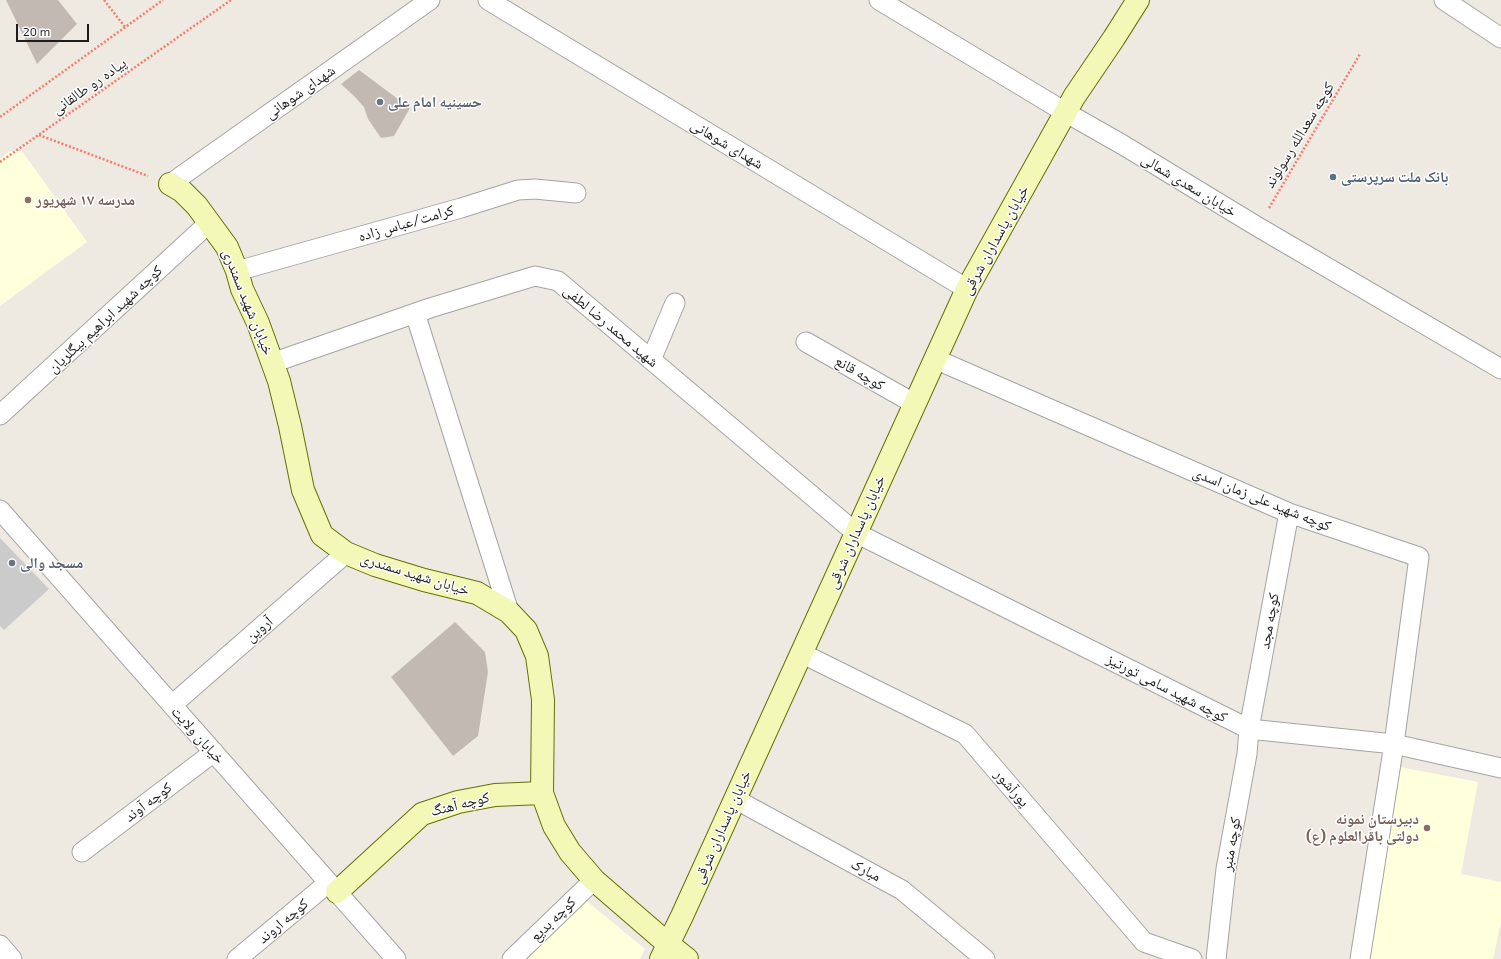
<!DOCTYPE html>
<html>
<head>
<meta charset="utf-8">
<style>
	body { margin:0 }
	#map { position:relative; width:1501px; height:959px; overflow:hidden; background:#eeeae2; font-family:"Exo 2",sans-serif }
	canvas { display:block }
	.scale { position:absolute; left:16px; top:24px; width:73px; height:18px; box-sizing:border-box; border:2px solid #1d1d1d; border-top:0; padding-left:5px; font-size:12px; line-height:14px; white-space:nowrap; color:#1d1d1d; -webkit-text-stroke:3px #fff; paint-order:stroke }
</style>
</head>
<body>
<div id="map">
<canvas width="1501" height="959"></canvas>
<div class="scale">20 m</div>
</div>
<script>
const ctx = document.querySelector('canvas').getContext('2d');
ctx.lineJoin = 'round';
function paint(path, color) { ctx.fillStyle = color; ctx.fill(path, 'evenodd'); }
const poly = rows => new Path2D(rows.map(r => 'M' + r).join(''));
function strokePath(path, color, width, dash) { ctx.strokeStyle = color; ctx.lineWidth = width; ctx.lineCap = dash ? 'butt' : 'round'; ctx.setLineDash(dash || []); ctx.stroke(path); }
function write(font, color, halo, rows, align = 'center') {
  ctx.font = font + ' "Exo 2","Noto Naskh Arabic",sans-serif'; ctx.lineWidth = 3; ctx.setLineDash([]); ctx.textBaseline = 'middle'; ctx.strokeStyle = halo; ctx.fillStyle = color; for (const [text, x, y, turn = 0] of rows) {
    ctx.save(); ctx.translate(x, y); ctx.rotate((+turn || 0) * Math.PI / 180); ctx.textAlign = isNaN(turn) ? turn : align; if (halo) ctx.strokeText(text, 0, 0); ctx.fillText(text, 0, 0); ctx.restore();
  }
}
paint(poly([
	[10,151,22,151,87,242,0,306,0,159],
	[1395,766,1478,782,1461,874,1501,882,1501,922,1493,959,1363,959],
	[587,901,645,949,640,959,527,959]
]), '#feffdb');
paint(poly([
	[0,538,49,589,4,630,0,626]
]), '#cbcbcb');
paint(poly([
	[6,0,58,0,77,24,37,64],
	[359,70,410,108,394,136,381,138,368,119,364,107,354,96,341,84],
	[455,622,485,652,488,672,478,736,453,756,391,677]
]), '#c2bab2');
const street = poly([
	[488,0,967,289],
	[879,0,1065,112,1123,145,1258,227,1501,369],
	[1444,0,1501,38],
	[170,184,430,0],
	[237,271,461,208,518,190,535,189,576,193],
	[415,313,509,612],
	[806,342,915,404],
	[935,359,1289,513,1419,557,1394,744,1360,959],
	[651,360,675,303],
	[272,363,430,308,535,276,558,281,856,533,1249,729,1394,744,1501,768],
	[0,415,210,222],
	[0,510,396,959],
	[801,653,965,734,1144,942,1192,959],
	[172,705,346,553],
	[735,799,902,890,985,959],
	[82,852,214,752],
	[0,945,12,959],
	[237,959,328,883],
	[512,959,594,880],
	[1216,959,1226,869,1247,754,1249,729,1289,513]
]);
const secondary = poly([
	[170,184,182,191,197,206,227,247,237,271,242,289,258,323,279,381,290,426,303,490,322,535,346,553,375,565,424,580,477,593,509,612,526,630,537,656,543,700,542,793,554,826,570,852,594,880,668,944,687,959],
	[337,892,422,814,458,802,495,795,542,793],
	[661,959,682,916,967,289,1074,97,1114,38,1138,0]
]);
strokePath(street, '#a4a4a4', 21);
strokePath(secondary, '#637106', 24);
strokePath(poly([
	[104,0,125,27],
	[0,117,163,0],
	[39,135,148,176],
	[0,162,231,0],
	[1269,208,1360,54]
]), '#f87b69', 2.5, [2, 2]);
strokePath(street, '#fff', 19);
strokePath(secondary, '#f3f8b6', 22);
for (const [x, y, r, color] of [
	[380,102,4,"#6b7280"],
	[1333,177,4,"#5c6f8a"],
	[28,200,4,"#8d6e63"],
	[12,563,4,"#6b7280"],
	[1427,828,4,"#8d6e63"]
]) { const dot = new Path2D(); dot.arc(x, y, r, 0, 2 * Math.PI); ctx.fillStyle = color; ctx.fill(dot); strokePath(dot, '#fff', 1.5); }
write('15px', '#1d1d1d', '#fff', [
	["پیاده رو طالقانی",89,86,-35],
	["شهدای شوهانی",300,92,-35],
	["کوچه سعدالله رسولوند",1299,135,-59],
	["شهدای شوهانی",727,144,31],
	["خیابان سعدی شمالی",1189,185,31],
	["کرامت/عباس زاده",406,223,-16],
	["خیابان پاسداران شرقی",995,240,-61],
	["خیابان شهید سمندری",248,302,68],
	["کوچه شهید ابراهیم بیگلریان",105,319,-43],
	["شهید محمد رضا لطفی",611,326,40],
	["کوچه قانع",860,373,30],
	["کوچه شهید علی زمان اسدی",1262,499,22],
	["خیابان پاسداران شرقی",856,532,-66],
	["خیابان شهید سمندری",415,574,17],
	["کوچه مجد",1269,621,-80],
	["آروین",259,629,-41],
	["کوچه شهید سامی تورتیز",1167,688,27],
	["خیابان ولایت",198,735,48],
	["پورآشور",1012,788,49],
	["کوچه آوند",148,802,-37],
	["کوچه آهنگ",460,804,-14],
	["خیابان پاسداران شرقی",722,827,-66],
	["کوچه منبر",1231,844,-80],
	["مبارک",866,870,28],
	["کوچه بدیع",553,919,-44],
	["کوچه اروند",283,921,-40]
]);
write('bold 15px', '#5b616d', '#fff', [
	["حسینیه امام علی",388,102],
	["مسجد والی",20,563]
], 'left');
write('bold 15px', '#4e5e75', '#fff', [
	["بانک ملت سرپرستی",1341,177]
], 'left');
write('bold 15px', '#785e54', '#fff', [
	["مدرسه ۱۷ شهریور",36,200],
	["دبیرستان نمونه",1419,819,"right"],
	["دولتی باقرالعلوم (ع)",1419,836,"right"]
], 'left');
</script>
</body>
</html>
